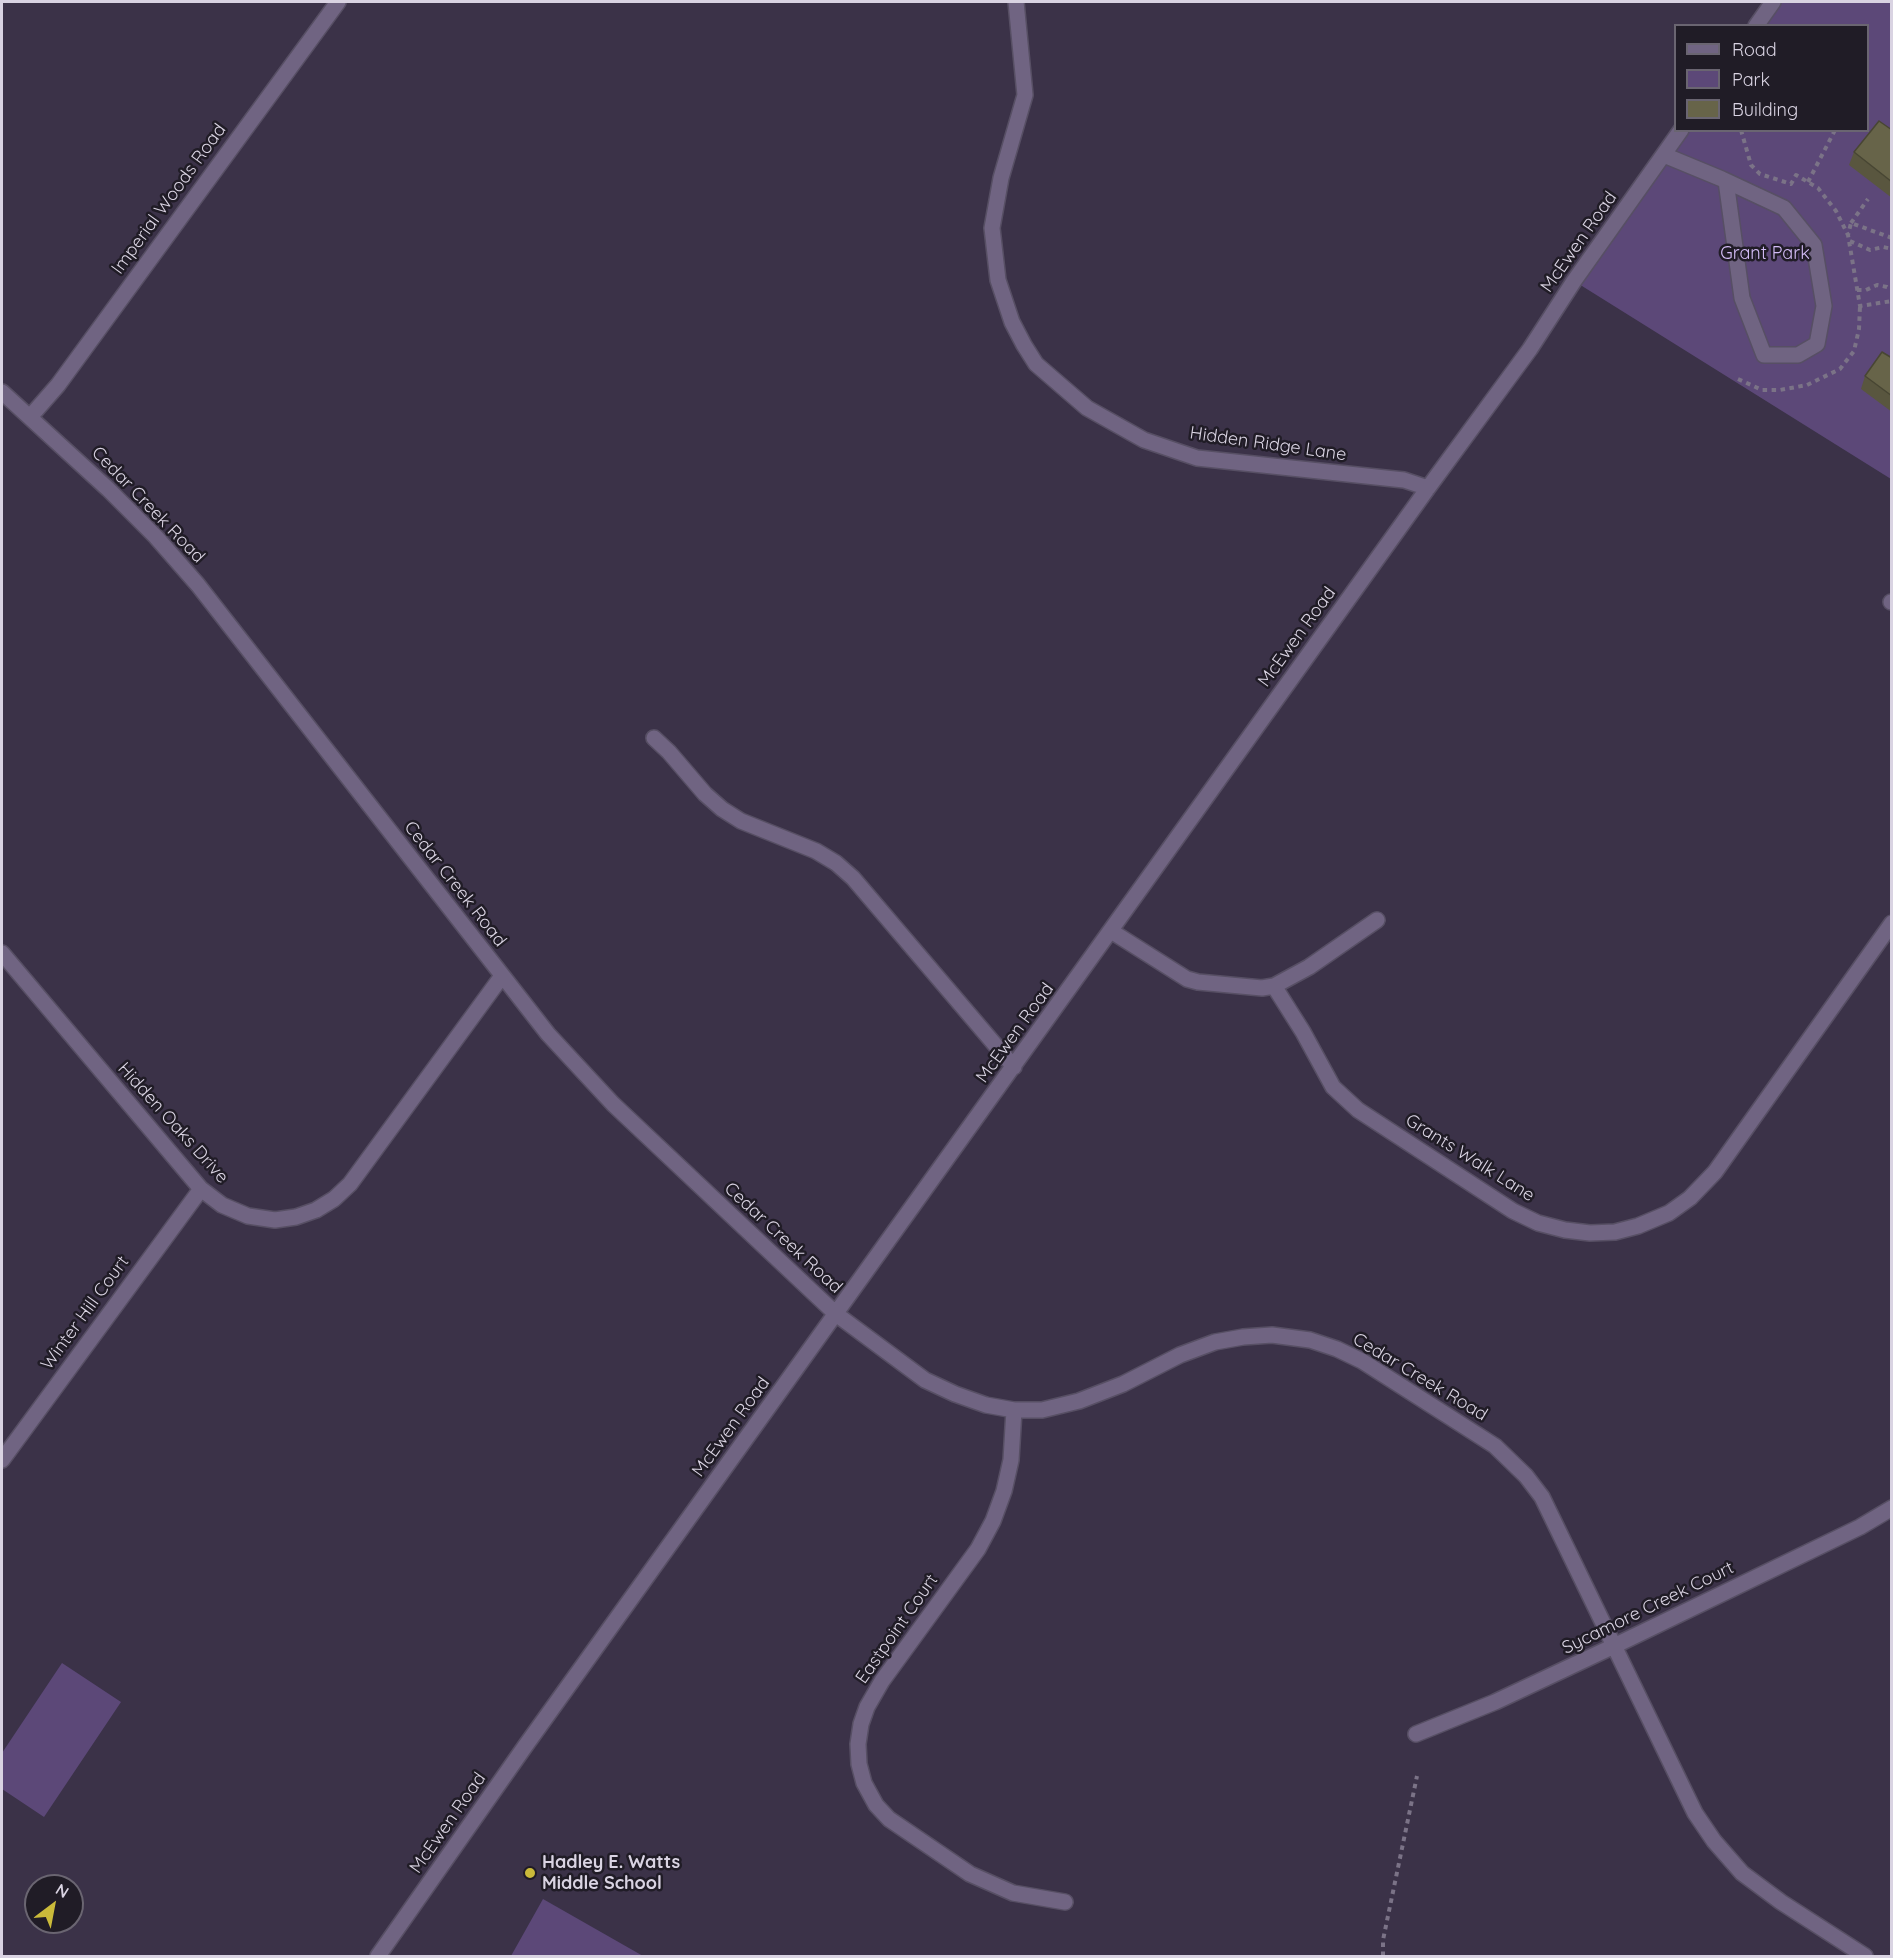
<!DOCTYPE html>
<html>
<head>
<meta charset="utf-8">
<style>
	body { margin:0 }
	#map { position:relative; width:1893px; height:1958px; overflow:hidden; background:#3b3248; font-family:Quicksand,sans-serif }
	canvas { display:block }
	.frame { position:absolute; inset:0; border:3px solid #d9d3e2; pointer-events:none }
	.legend { position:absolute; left:1674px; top:24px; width:195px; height:108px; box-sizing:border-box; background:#201c26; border:2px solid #6a6571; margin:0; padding:8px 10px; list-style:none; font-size:18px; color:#d9d3e2 }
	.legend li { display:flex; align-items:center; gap:12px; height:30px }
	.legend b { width:30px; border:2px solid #6a6571 }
	.north { position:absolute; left:24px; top:1874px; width:60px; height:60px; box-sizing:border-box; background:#201c26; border:2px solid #6a6571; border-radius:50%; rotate:32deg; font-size:16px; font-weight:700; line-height:24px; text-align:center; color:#d9d3e2 }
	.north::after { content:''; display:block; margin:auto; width:21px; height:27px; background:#caba3a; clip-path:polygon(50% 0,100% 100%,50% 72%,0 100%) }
</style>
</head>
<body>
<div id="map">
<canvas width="1893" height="1958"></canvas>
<div class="frame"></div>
<ul class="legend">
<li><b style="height:8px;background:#706482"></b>Road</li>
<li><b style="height:16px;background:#5c4878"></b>Park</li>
<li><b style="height:16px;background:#676449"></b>Building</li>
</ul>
<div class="north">N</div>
</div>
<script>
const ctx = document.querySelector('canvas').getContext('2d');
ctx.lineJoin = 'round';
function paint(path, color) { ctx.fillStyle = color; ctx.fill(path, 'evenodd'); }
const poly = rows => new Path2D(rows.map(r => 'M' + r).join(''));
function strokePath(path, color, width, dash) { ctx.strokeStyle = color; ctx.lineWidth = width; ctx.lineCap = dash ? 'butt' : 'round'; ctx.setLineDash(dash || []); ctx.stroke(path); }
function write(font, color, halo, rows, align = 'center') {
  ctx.font = font + ' Quicksand,sans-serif'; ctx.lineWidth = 5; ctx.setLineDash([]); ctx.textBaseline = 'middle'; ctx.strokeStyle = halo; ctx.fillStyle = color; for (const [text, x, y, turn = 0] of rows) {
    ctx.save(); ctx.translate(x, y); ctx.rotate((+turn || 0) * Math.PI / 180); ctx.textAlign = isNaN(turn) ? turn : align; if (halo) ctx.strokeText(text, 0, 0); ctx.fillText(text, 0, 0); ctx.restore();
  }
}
paint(poly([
	[1773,2,1891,2,1891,479,1574,281,1681,131,1868,130,1868,26,1756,25],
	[62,1663,121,1702,44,1817,2,1789,2,1753],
	[543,1899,643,1956,511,1956]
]), '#5c4878');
const minor = poly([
	[1016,2,1025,95,1001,178,992,228,998,280,1012,322,1024,345,1036,364,1087,408,1144,440,1197,458,1404,480,1428,488],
	[1756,26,1773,2],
	[1664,155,1722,179,1784,208,1814,245,1824,306,1817,344,1798,355,1764,355,1742,298,1726,181],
	[2,392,108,489,156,537,198,585,548,1034,613,1104,836,1314,925,1380,955,1394,986,1405,1014,1410,1042,1410,1079,1401,1123,1384,1180,1355,1215,1342,1243,1337,1272,1335,1310,1340,1337,1349,1362,1361,1495,1446,1526,1476,1542,1497,1695,1813,1714,1841,1742,1873,1781,1902,1865,1956],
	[30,417,58,385,338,2],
	[1891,602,1892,602],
	[654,738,669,752,705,794,722,809,741,821,816,851,836,863,853,878,1014,1067],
	[1111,931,1187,979,1198,982,1262,988,1274,986,1309,967,1377,920],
	[2,953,201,1189,222,1205,248,1216,275,1220,296,1217,316,1210,334,1199,350,1184,502,976],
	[1274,986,1303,1032,1333,1087,1358,1110,1513,1211,1538,1223,1565,1230,1590,1233,1615,1232,1638,1226,1669,1213,1690,1198,1715,1172,1892,923],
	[1014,1410,1011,1460,1004,1491,993,1521,978,1549,882,1681,867,1707,861,1724,858,1744,859,1764,864,1783,876,1805,889,1819,970,1874,1013,1893,1065,1902],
	[2,1460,201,1189],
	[1416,1734,1495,1702,1614,1646,1860,1527,1892,1508],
	[378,1956,526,1745,1428,488,1530,349,1574,281,1681,130]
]);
strokePath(minor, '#574f64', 18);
strokePath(poly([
	[1741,130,1751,165,1760,174,1791,184,1796,175,1818,188,1836,211,1848,235],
	[1808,182,1835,130],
	[1851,223,1868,199],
	[1892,238,1851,223,1848,235,1860,306,1892,301],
	[1850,241,1870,250,1883,247,1892,249],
	[1857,290,1866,290,1877,285,1887,287,1892,290],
	[1738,379,1762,390,1780,390,1807,385,1840,369,1854,351,1859,329,1860,306],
	[1383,1956,1383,1940,1417,1776]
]), '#7b7387', 4, [4.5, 4.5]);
strokePath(minor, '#706482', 15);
paint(poly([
	[1892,130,1892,198,1849,165,1854,152],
	[1892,358,1892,412,1861,389,1865,376]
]), '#59563f');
const building = poly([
	[1879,121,1892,130,1892,182,1854,152,1879,121],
	[1882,352,1892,358,1892,396,1865,376,1882,352]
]);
paint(building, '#676449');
strokePath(building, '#484633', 1.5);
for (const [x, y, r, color] of [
	[530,1873,6,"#caba3a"]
]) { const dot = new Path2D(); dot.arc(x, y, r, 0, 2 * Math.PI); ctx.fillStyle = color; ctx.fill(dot); strokePath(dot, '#201c26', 2); }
write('18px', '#d9d3e2', '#201c26', [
	["Imperial Woods Road",169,199,-54],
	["McEwen Road",1579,242,-55],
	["Hidden Ridge Lane",1268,444,8],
	["Cedar Creek Road",148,505,46],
	["McEwen Road",1297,637,-54],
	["Cedar Creek Road",455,884,52],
	["McEwen Road",1015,1033,-54],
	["Hidden Oaks Drive",173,1123,48],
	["Grants Walk Lane",1470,1158,32],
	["Cedar Creek Road",783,1238,43],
	["Winter Hill Court",85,1313,-54],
	["Cedar Creek Road",1420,1377,31],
	["McEwen Road",731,1427,-54],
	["Sycamore Creek Court",1648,1608,-26],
	["Eastpoint Court",897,1629,-55],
	["McEwen Road",448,1823,-55]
]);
write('18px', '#d4bdf7', '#201c26', [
	["Grant Park",1765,254]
]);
write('bold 18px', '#d9d3e2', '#201c26', [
	["Hadley E. Watts",542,1863],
	["Middle School",542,1884]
], 'left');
</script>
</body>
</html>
